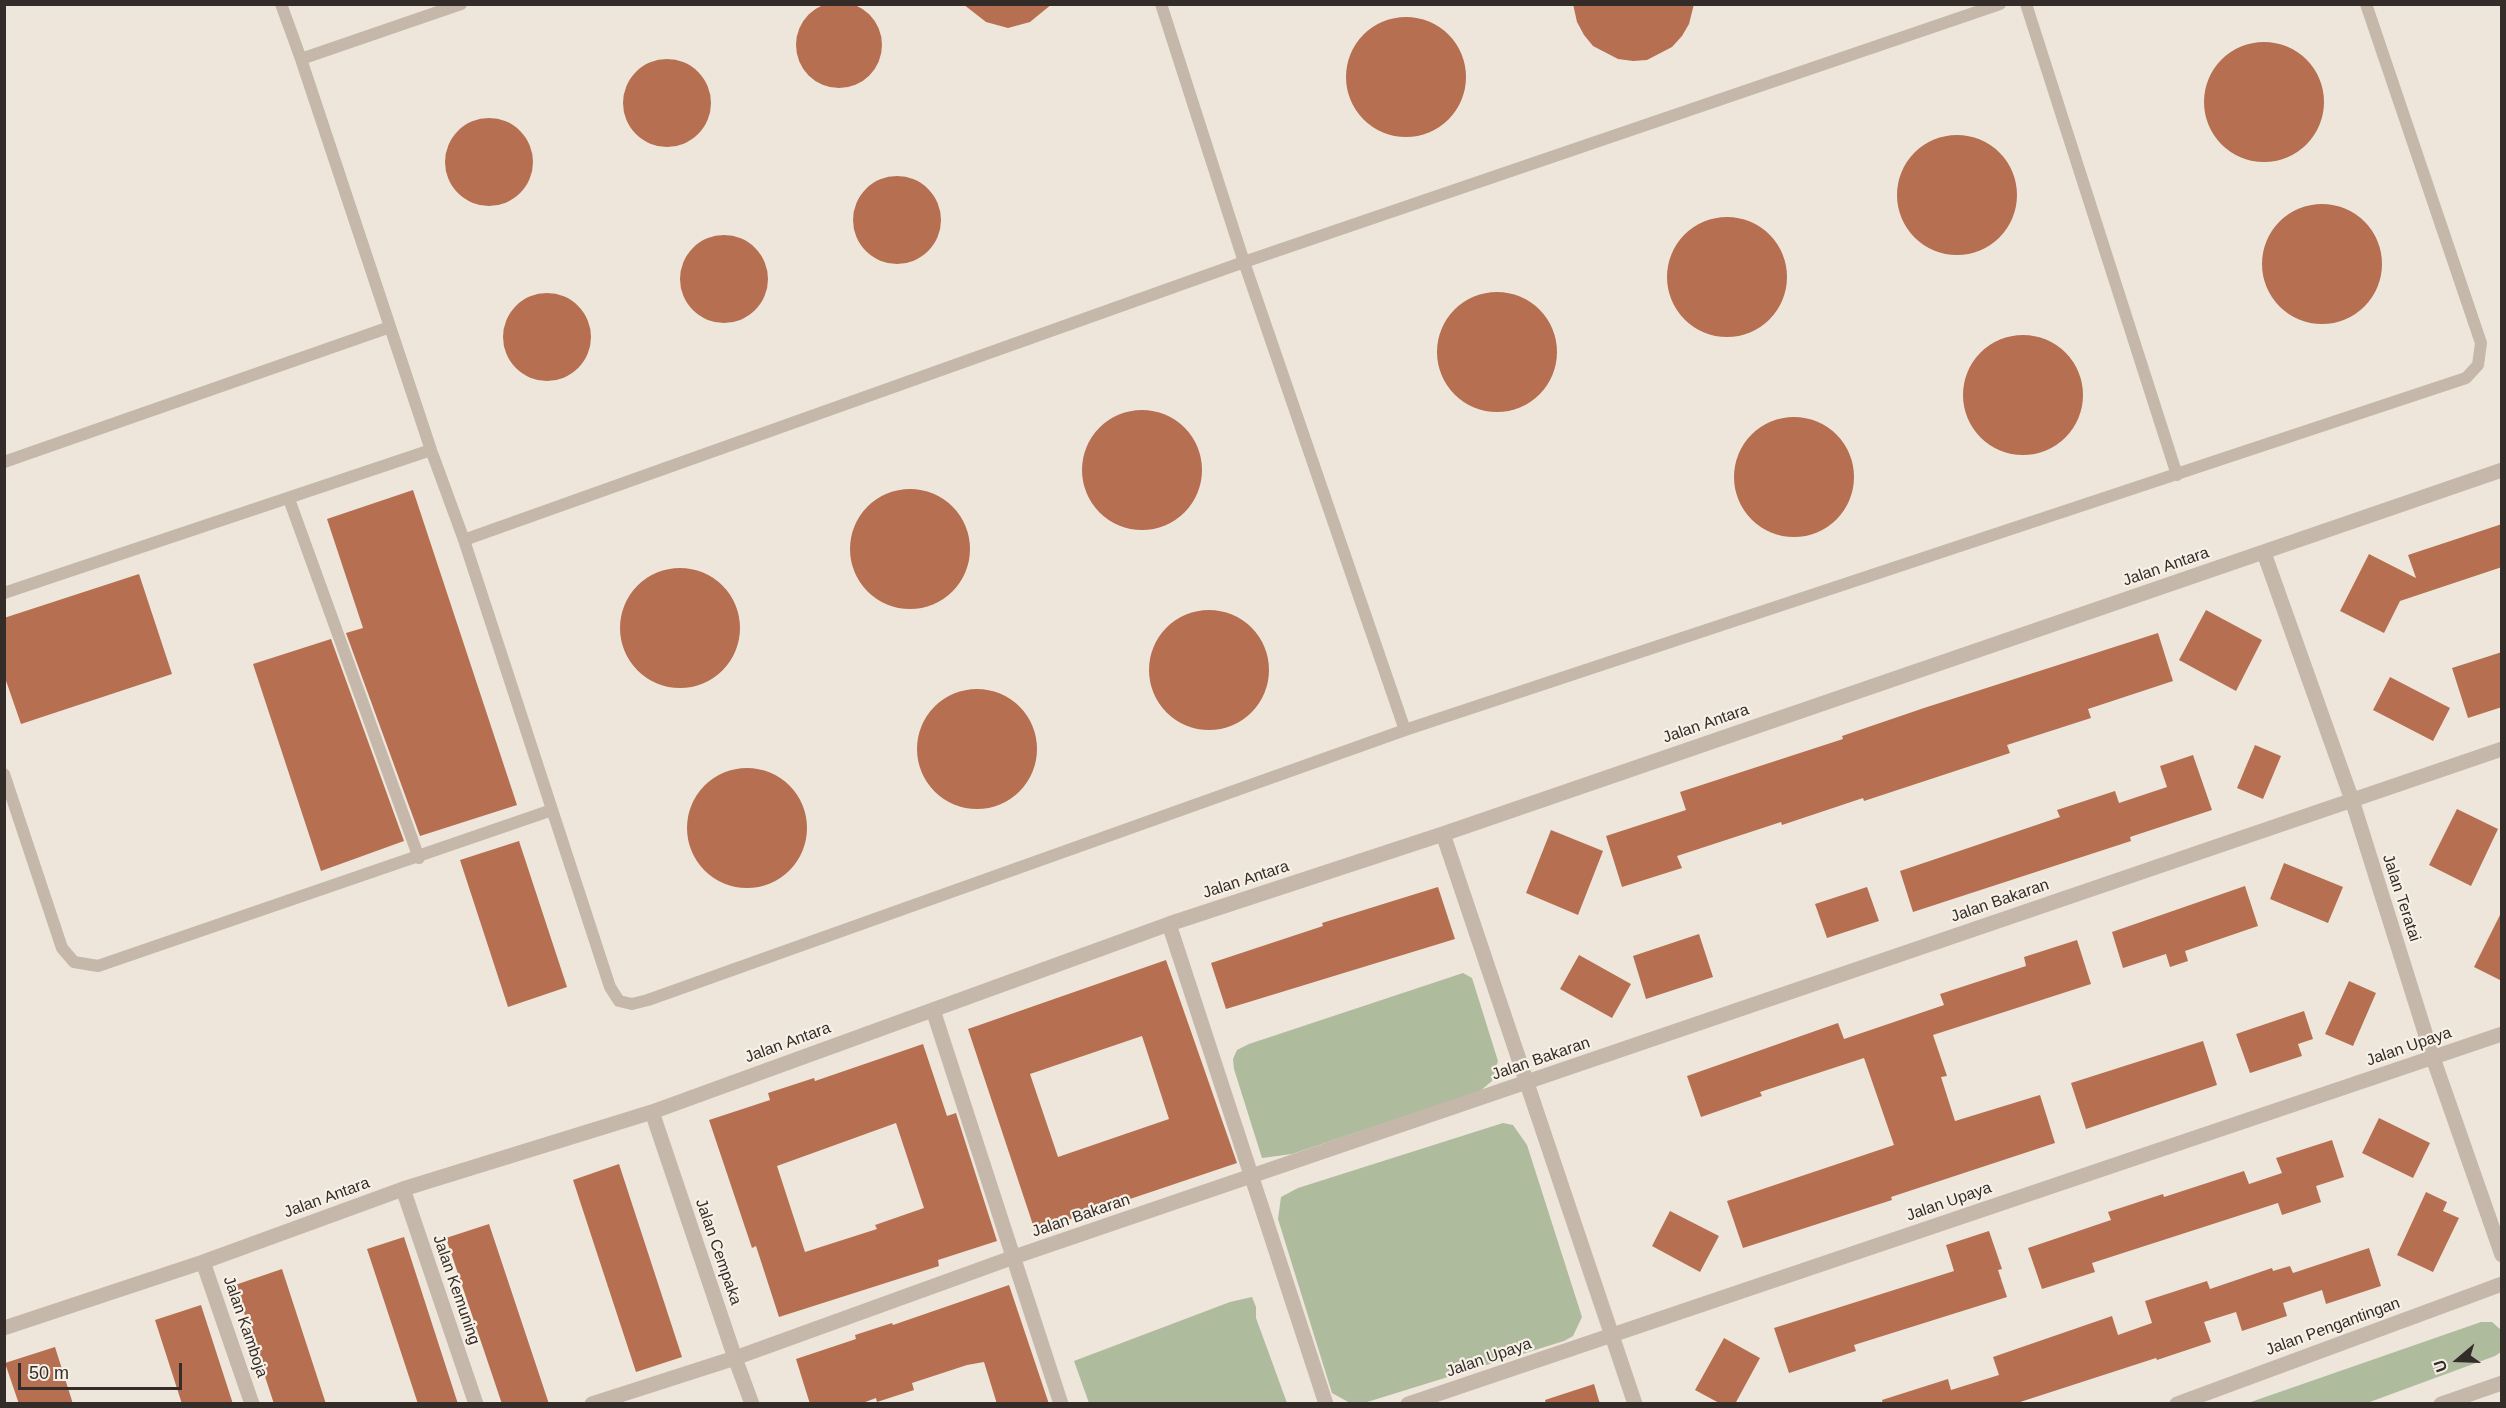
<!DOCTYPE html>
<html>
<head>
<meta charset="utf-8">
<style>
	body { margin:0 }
	#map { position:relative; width:2506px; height:1408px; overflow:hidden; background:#eee6db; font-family:Arial,sans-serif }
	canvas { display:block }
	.frame { position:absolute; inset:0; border:6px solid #332c28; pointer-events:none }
	.north { position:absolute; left:2428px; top:1330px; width:60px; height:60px; -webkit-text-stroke:4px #f7f0e7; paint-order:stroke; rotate:251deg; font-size:16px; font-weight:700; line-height:24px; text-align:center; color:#332c28 }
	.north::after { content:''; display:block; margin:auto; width:21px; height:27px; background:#332c28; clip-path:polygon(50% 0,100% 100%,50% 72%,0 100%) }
	.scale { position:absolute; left:18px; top:1363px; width:164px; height:27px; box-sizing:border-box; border:3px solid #332c28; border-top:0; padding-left:8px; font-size:18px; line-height:21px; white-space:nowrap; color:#332c28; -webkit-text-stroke:4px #f7f0e7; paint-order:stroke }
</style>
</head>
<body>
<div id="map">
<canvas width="2506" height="1408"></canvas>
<div class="frame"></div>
<div class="north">U</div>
<div class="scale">50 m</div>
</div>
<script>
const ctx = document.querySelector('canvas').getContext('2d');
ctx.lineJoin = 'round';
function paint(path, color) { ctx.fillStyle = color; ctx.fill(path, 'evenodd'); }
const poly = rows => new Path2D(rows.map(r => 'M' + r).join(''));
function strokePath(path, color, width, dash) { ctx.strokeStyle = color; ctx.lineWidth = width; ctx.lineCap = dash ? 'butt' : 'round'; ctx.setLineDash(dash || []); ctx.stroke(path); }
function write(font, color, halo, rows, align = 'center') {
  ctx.font = font + ' Arial,sans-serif'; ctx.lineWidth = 4.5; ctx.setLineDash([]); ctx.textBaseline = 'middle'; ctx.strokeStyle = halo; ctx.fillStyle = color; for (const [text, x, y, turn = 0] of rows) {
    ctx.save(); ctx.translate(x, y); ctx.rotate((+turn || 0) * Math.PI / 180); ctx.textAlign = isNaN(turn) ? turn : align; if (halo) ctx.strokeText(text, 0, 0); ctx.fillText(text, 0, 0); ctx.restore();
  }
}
paint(poly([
	[1463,973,1472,978,1498,1061,1492,1081,1480,1091,1292,1154,1262,1158,1234,1069,1233,1059,1237,1050,1249,1044],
	[1503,1123,1513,1125,1527,1145,1582,1317,1573,1336,1564,1341,1364,1403,1350,1403,1332,1393,1278,1219,1281,1197,1298,1188],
	[1252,1297,1256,1307,1256,1318,1287,1403,1089,1403,1074,1361,1230,1302],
	[2481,1322,2492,1322,2501,1330,2501,1352,2495,1356,2367,1403,2248,1403]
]), '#afbb9d');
paint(poly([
	'796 45a43 43 0 1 1 86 0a43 43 0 1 1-86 0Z',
	[963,4,1052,4,1030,22,1008,28,986,22],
	[1573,4,1694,4,1689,24,1682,36,1672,47,1647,60,1633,61,1618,59,1593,46,1584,35,1577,22],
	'1346 77a60 60 0 1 1 120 0a60 60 0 1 1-120 0Z',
	'2204 102a60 60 0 1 1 120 0a60 60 0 1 1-120 0Z',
	'623 103a44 44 0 1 1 88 0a44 44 0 1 1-88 0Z',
	'445 162a44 44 0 1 1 88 0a44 44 0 1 1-88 0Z',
	'1897 195a60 60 0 1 1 120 0a60 60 0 1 1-120 0Z',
	'853 220a44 44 0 1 1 88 0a44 44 0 1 1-88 0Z',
	'2262 264a60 60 0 1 1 120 0a60 60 0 1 1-120 0Z',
	'1667 277a60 60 0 1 1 120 0a60 60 0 1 1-120 0Z',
	'680 279a44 44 0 1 1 88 0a44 44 0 1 1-88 0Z',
	'1437 352a60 60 0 1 1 120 0a60 60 0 1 1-120 0Z',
	'503 337a44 44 0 1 1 88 0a44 44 0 1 1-88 0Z',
	'1963 395a60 60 0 1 1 120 0a60 60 0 1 1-120 0Z',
	'1082 470a60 60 0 1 1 120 0a60 60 0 1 1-120 0Z',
	'1734 477a60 60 0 1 1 120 0a60 60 0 1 1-120 0Z',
	'850 549a60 60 0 1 1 120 0a60 60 0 1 1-120 0Z',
	[413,490,517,805,420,836,346,633,363,628,327,519],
	[2502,524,2502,567,2400,601,2384,633,2340,611,2369,554,2416,578,2408,555],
	'620 628a60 60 0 1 1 120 0a60 60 0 1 1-120 0Z',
	[139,574,172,674,21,724,4,675,4,618],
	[2206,610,2262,640,2236,691,2179,660],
	'1149 670a60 60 0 1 1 120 0a60 60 0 1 1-120 0Z',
	[2158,633,2173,681,2088,709,2091,718,2007,745,2010,753,1864,801,1863,798,1782,825,1781,822,1677,856,1682,868,1622,887,1606,836,1686,810,1680,792,1843,739,1842,736,1924,708],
	[331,639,404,841,321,871,253,664],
	[2502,652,2502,707,2468,718,2452,668],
	[2390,677,2450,708,2433,741,2373,710],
	'917 749a60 60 0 1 1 120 0a60 60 0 1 1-120 0Z',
	[2255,745,2281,756,2263,799,2237,788],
	[2193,755,2212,810,2130,837,2131,841,1913,912,1900,871,2060,817,2057,810,2115,791,2119,803,2167,787,2160,766],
	'687 828a60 60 0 1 1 120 0a60 60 0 1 1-120 0Z',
	[2457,809,2498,829,2471,886,2429,865],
	[1551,830,1603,851,1578,915,1526,893],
	[519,841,567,987,508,1007,460,860],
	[2284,863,2343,887,2328,923,2270,899],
	[2245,886,2258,926,2185,951,2188,961,2170,967,2166,954,2123,968,2112,932],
	[1438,887,1455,939,1226,1009,1211,963,1323,926,1322,923],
	[1867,887,1879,921,1827,938,1815,904],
	[2502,911,2502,981,2474,967],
	[1699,934,1713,977,1646,999,1633,956],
	[2077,940,2091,984,1933,1035,1947,1076,1941,1077,1955,1121,2040,1095,2055,1143,1891,1197,1892,1200,1743,1248,1727,1201,1894,1145,1864,1058,1760,1092,1762,1096,1701,1117,1687,1076,1838,1023,1844,1039,1944,1005,1940,994,2026,966,2024,957],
	[1579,955,1631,984,1612,1018,1560,989],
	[1166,960,1237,1163,1035,1231,968,1029],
	[1142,1036,1169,1119,1058,1157,1030,1074],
	[2349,981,2376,993,2353,1046,2325,1034],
	[2304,1011,2313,1039,2298,1044,2302,1056,2250,1073,2236,1034],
	[2203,1041,2217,1085,2086,1129,2071,1083],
	[923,1044,947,1116,956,1113,997,1241,938,1260,939,1266,779,1317,756,1246,752,1248,709,1120,770,1100,768,1093,814,1078,815,1081],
	[896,1123,924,1208,875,1225,877,1229,805,1252,777,1166],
	[2379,1118,2430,1143,2413,1178,2362,1153],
	[2332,1140,2344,1177,2316,1186,2321,1202,2282,1215,2278,1203,2092,1263,2095,1272,2042,1289,2028,1248,2111,1220,2108,1212,2163,1194,2164,1197,2244,1171,2249,1184,2282,1173,2276,1158],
	[619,1164,682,1357,636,1372,573,1180],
	[2426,1192,2447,1202,2443,1211,2459,1218,2433,1272,2397,1255],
	[1670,1211,1719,1236,1700,1272,1652,1246],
	[489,1224,549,1404,502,1404,446,1238],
	[1989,1231,2002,1269,1998,1270,2007,1297,1854,1345,1856,1351,1789,1373,1774,1328,1954,1271,1946,1245],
	[404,1237,458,1404,418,1404,367,1249],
	[2369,1248,2381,1286,2326,1304,2322,1290,2283,1303,2287,1316,2242,1331,2236,1312,2204,1322,2211,1342,2157,1360,2156,1358,2014,1404,1883,1404,1882,1400,1948,1379,1951,1390,1999,1375,1993,1357,2112,1316,2118,1335,2152,1323,2145,1301,2207,1281,2210,1289,2272,1268,2273,1271,2290,1266,2293,1273],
	[282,1269,326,1404,274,1404,235,1285],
	[1009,1285,1049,1404,997,1404,984,1362,967,1365,912,1383,914,1390,877,1402,876,1398,860,1404,810,1404,796,1359,856,1339,855,1335,892,1323,893,1325],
	[201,1305,233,1404,182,1404,155,1320],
	[1724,1338,1760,1358,1735,1404,1721,1404,1695,1390],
	[55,1347,73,1404,19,1404,5,1363],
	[1594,1384,1600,1404,1546,1404,1545,1400]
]), '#b67051');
strokePath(poly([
	[281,4,301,59],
	[461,4,301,59,431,450,464,540,610,987,619,1001,632,1004,648,1000,1405,730,2466,378,2478,365,2481,343,2366,4],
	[1161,4,1244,262,1405,730],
	[2026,4,2177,475],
	[4,462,390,327],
	[289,499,419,858],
	[464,540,1244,262,2000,4],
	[4,593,431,450],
	[4,774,62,948,74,962,98,966,552,810]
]), '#c5b7a9', 12);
strokePath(poly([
	[2264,553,2352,800,2433,1058,2502,1255],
	[1443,834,1635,1404],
	[1169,924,1326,1404],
	[933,1010,1061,1404],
	[652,1112,735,1358,752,1404],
	[403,1189,476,1404],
	[203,1262,252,1404],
	[4,1328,203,1262,403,1189,652,1112,1169,924,1443,834,2502,470],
	[592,1404,735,1358,1014,1257,2502,749],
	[1408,1404,2502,1034],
	[2177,1404,2502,1284],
	[2441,1404,2502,1383]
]), '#c5b7a9', 15);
write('16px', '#332c28', '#f7f0e7', [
	["Jalan Antara",2166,567,-19],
	["Jalan Antara",1706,724,-19],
	["Jalan Antara",1246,880,-18],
	["Jalan Teratai",2401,898,72],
	["Jalan Bakaran",2000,901,-19],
	["Jalan Antara",788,1043,-20],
	["Jalan Upaya",2409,1047,-19],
	["Jalan Bakaran",1541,1059,-19],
	["Jalan Antara",327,1198,-20],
	["Jalan Upaya",1949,1202,-19],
	["Jalan Bakaran",1081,1216,-19],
	["Jalan Cempaka",718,1252,71],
	["Jalan Kemuning",456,1290,71],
	["Jalan Kamboja",245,1327,71],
	["Jalan Pengantingan",2333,1327,-20],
	["Jalan Upaya",1489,1358,-19]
]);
</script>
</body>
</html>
